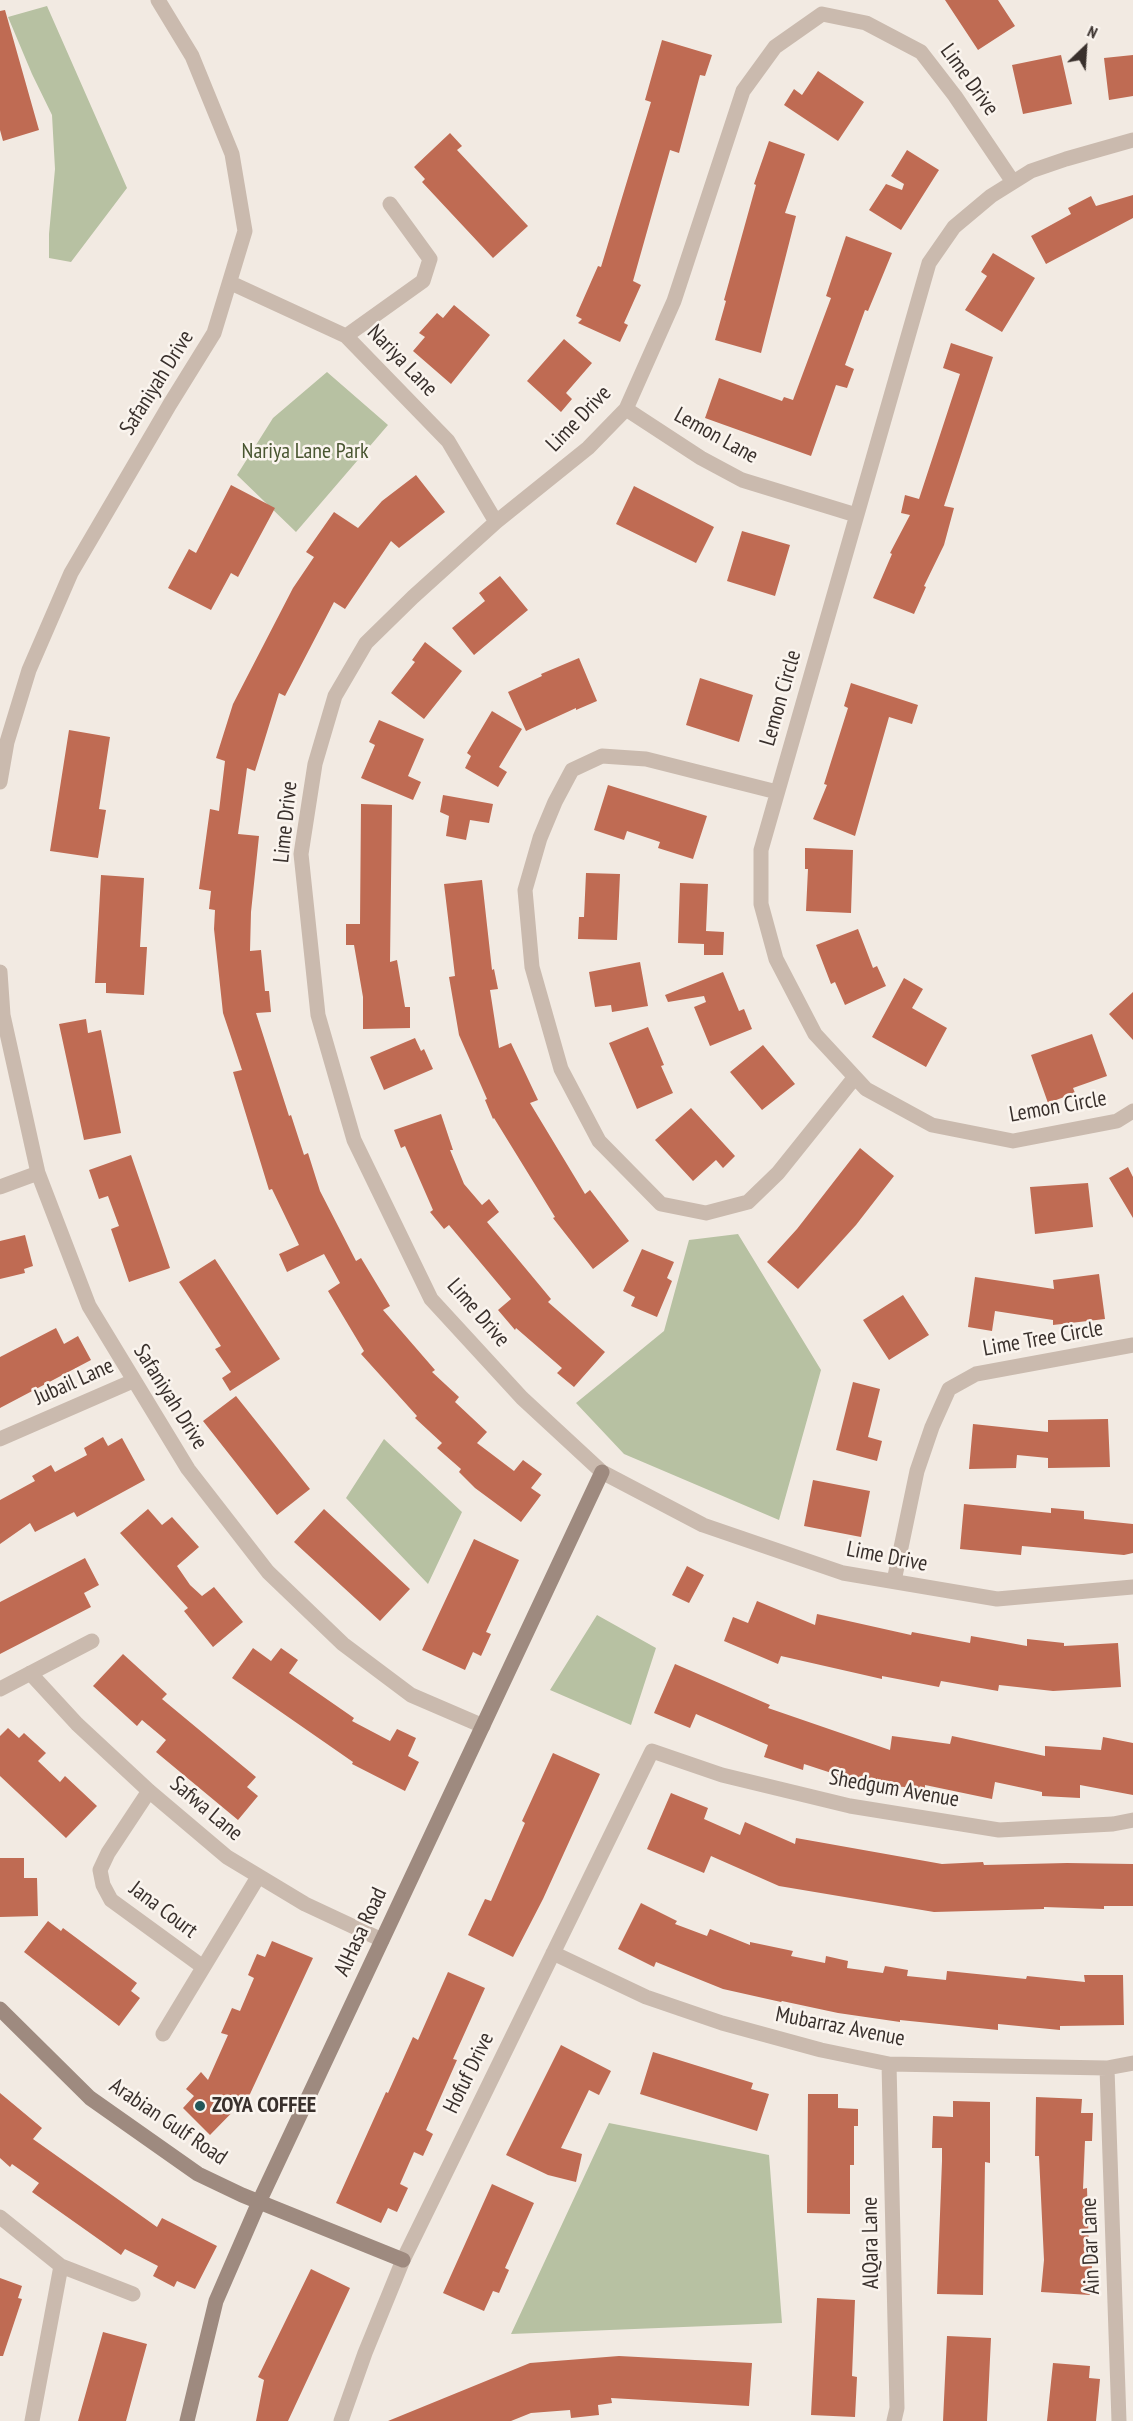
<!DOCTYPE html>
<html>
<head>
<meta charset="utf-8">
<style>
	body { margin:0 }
	#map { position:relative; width:1133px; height:2421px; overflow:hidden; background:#f2eae2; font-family:"PT Sans Narrow",sans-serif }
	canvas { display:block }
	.north { position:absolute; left:1055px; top:18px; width:60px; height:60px; -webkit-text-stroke:4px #faf4ee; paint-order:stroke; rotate:25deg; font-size:16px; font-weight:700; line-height:24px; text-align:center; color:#39302c }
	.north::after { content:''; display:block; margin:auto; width:21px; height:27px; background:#39302c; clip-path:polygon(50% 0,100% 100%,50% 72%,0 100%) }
</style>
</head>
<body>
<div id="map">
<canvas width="1133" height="2421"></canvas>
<div class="north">N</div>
</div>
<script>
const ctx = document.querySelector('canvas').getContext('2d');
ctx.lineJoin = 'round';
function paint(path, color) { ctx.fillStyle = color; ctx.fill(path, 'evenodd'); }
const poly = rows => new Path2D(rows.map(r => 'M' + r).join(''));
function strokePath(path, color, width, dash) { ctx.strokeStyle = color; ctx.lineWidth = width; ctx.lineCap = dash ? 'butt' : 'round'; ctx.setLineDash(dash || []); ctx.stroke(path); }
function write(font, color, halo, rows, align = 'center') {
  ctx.font = font + ' "PT Sans Narrow",sans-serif'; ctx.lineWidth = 5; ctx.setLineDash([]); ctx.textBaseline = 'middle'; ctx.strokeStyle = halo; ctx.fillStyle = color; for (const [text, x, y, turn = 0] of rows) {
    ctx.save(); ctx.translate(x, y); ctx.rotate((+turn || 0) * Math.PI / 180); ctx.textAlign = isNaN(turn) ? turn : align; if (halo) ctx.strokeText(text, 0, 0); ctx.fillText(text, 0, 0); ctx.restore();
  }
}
paint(poly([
	[47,6,127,188,71,262,49,258,49,234,55,169,52,115,32,74,8,17],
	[327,372,388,425,296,532,237,475,273,418],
	[738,1234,821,1370,779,1520,624,1454,576,1403,664,1331,689,1240],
	[384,1439,462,1512,428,1584,346,1498],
	[597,1615,656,1648,631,1725,550,1690],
	[609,2123,769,2155,782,2323,511,2334]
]), '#b7c1a2');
paint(poly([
	[945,0,998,0,1015,26,978,50],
	[5,10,39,130,3,141,0,130,0,11],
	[662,40,712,55,705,76,700,75,679,153,670,150,633,281,641,285,624,323,628,325,620,342,578,323,582,319,576,316,598,266,601,267,651,102,645,100],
	[1061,55,1072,104,1023,114,1012,65],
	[1133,55,1133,96,1109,100,1104,58],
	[818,71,864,102,838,141,784,105,794,89,802,95],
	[450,133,462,146,457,150,528,226,493,258,422,182,425,179,414,167],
	[769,141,805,154,785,213,796,216,761,353,715,340,726,301,724,300,756,185,754,184],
	[907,150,939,170,901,230,869,210,886,184,902,190,904,184,891,176],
	[1133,195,1133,218,1046,264,1031,236,1071,214,1068,208,1091,196,1096,206],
	[846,236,892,253,868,311,865,310,845,365,854,369,847,388,836,385,811,456,705,418,719,378,782,401,784,397,793,400,831,298,826,296],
	[993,253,1035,278,1002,332,965,310,987,276,981,272],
	[454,305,490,335,451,384,413,351,425,337,419,333,437,313,443,318],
	[564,339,592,363,566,393,572,399,561,412,527,381],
	[951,343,993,357,944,506,954,508,944,545,924,586,926,587,914,614,873,598,892,554,890,553,910,515,901,513,905,495,919,499,960,374,943,368],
	[416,475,445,512,399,548,391,541,345,609,334,602,285,696,279,693,255,771,247,768,238,834,259,836,251,912,250,951,261,950,265,991,269,991,271,1012,256,1013,289,1116,291,1115,304,1155,308,1153,320,1191,356,1261,361,1258,390,1306,383,1310,435,1370,432,1372,459,1397,455,1402,487,1432,477,1443,514,1471,523,1460,542,1474,531,1488,541,1495,521,1522,475,1488,459,1472,461,1469,437,1448,442,1443,415,1418,417,1416,361,1354,364,1351,328,1291,340,1283,324,1254,287,1272,279,1254,299,1245,272,1189,269,1190,233,1072,242,1070,223,1013,214,929,215,910,209,909,211,891,199,889,210,809,219,811,225,761,216,758,233,704,293,588,314,557,306,552,334,512,358,528,382,501],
	[231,485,275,508,238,577,231,573,211,610,168,588,189,549,196,553],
	[634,486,714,527,696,563,616,524],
	[742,531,790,545,775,596,727,581],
	[500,576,528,610,474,655,452,628,485,601,479,593],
	[425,642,462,671,424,719,391,693,415,662,412,660],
	[579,658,597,701,576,710,576,708,526,731,508,692,542,676,541,674],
	[700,678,753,695,739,742,686,725],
	[851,683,918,705,912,724,889,717,855,836,813,819,827,785,824,784,848,708,844,706],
	[492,711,522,729,499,767,507,772,498,787,465,768,471,756,467,753],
	[379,720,424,739,408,776,421,782,413,800,361,778,375,745,369,742],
	[69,730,110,737,99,809,106,810,98,858,50,851],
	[608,785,707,816,693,859,658,848,660,842,627,831,624,840,594,830],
	[443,795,493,804,489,823,470,820,466,840,446,836,449,816,440,812],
	[361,804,392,805,390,962,397,960,405,1007,410,1007,410,1028,363,1029,363,997,354,945,346,945,346,924,360,924],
	[805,848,853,850,851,913,806,911,808,869,805,869],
	[586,873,620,874,617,940,578,939,579,917,584,917],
	[101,875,144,878,140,947,147,947,144,995,106,993,106,983,95,983],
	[482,880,492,970,494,969,498,989,490,990,499,1048,511,1043,538,1100,530,1103,585,1194,590,1190,629,1241,593,1269,553,1218,555,1217,494,1118,493,1119,485,1100,487,1099,459,1035,449,977,455,976,444,884],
	[680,883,708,884,706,931,724,932,723,955,704,955,704,944,678,943],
	[858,929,873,968,877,966,886,986,845,1005,835,982,831,984,816,945],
	[640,962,648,1006,612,1012,611,1005,595,1007,589,972],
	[723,972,739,1011,744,1009,752,1029,710,1046,694,1007,706,1002,704,996,668,1002,665,995],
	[904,978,923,989,912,1008,947,1028,926,1067,872,1037],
	[1133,992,1133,1040,1109,1014],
	[86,1019,88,1033,101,1030,121,1133,84,1140,59,1024],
	[648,1027,664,1065,661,1066,673,1093,637,1109,609,1043],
	[1092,1034,1107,1076,1073,1088,1075,1093,1048,1103,1031,1055],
	[415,1038,421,1051,424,1049,433,1069,384,1090,370,1057],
	[763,1045,795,1084,762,1110,730,1072],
	[691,1108,735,1156,723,1168,716,1160,693,1181,655,1140],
	[441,1114,453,1150,450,1150,464,1184,482,1205,489,1199,499,1212,487,1222,551,1299,548,1302,605,1352,574,1387,557,1373,562,1368,516,1328,515,1330,498,1310,511,1299,449,1225,444,1229,430,1212,433,1210,405,1146,401,1148,394,1130],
	[860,1148,894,1176,856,1225,798,1289,767,1262,797,1229],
	[131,1155,170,1268,129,1282,111,1229,119,1226,108,1196,99,1199,89,1170],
	[1128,1167,1133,1177,1133,1218,1109,1178],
	[1088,1183,1093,1227,1035,1234,1030,1187],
	[25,1235,33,1266,24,1269,25,1273,0,1279,0,1241],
	[642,1249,674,1262,667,1278,672,1281,657,1317,631,1306,635,1297,623,1291],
	[215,1259,280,1359,230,1391,222,1378,231,1372,215,1349,221,1346,179,1282],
	[1099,1274,1105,1319,1053,1325,1053,1320,995,1311,992,1331,968,1327,975,1277,1054,1289,1053,1280],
	[903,1295,929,1335,889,1360,863,1320],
	[56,1328,64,1344,78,1336,91,1360,0,1408,0,1357],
	[853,1382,880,1389,868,1437,882,1441,877,1461,836,1450],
	[236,1396,310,1489,277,1515,203,1421],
	[1108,1419,1110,1467,1048,1468,1048,1458,1017,1455,1016,1468,969,1469,973,1424,1048,1432,1048,1420],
	[103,1437,108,1446,122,1438,145,1480,77,1517,74,1512,35,1532,30,1523,0,1544,0,1500,35,1481,32,1476,51,1465,55,1472,87,1455,84,1448],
	[813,1480,870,1491,861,1537,804,1526],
	[964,1504,1051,1513,1051,1508,1084,1511,1084,1519,1133,1524,1133,1553,1124,1555,1022,1546,1021,1555,960,1549],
	[148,1509,162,1525,172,1517,199,1547,177,1566,190,1585,202,1596,214,1587,243,1622,213,1647,184,1611,188,1608,120,1533],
	[324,1509,410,1589,380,1621,294,1542],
	[474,1539,519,1560,486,1632,491,1634,481,1656,473,1652,465,1670,422,1650],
	[85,1558,99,1585,84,1593,91,1607,0,1654,0,1602],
	[687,1566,704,1575,689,1603,672,1595],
	[757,1601,815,1625,817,1614,911,1635,912,1632,970,1643,971,1636,1027,1646,1027,1639,1064,1643,1064,1646,1118,1643,1121,1687,1053,1691,999,1685,998,1691,941,1681,939,1687,882,1676,882,1679,781,1656,778,1664,724,1641,733,1617,748,1623],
	[253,1648,271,1661,281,1648,298,1660,289,1673,354,1718,352,1721,390,1741,397,1729,416,1738,408,1756,419,1762,405,1791,352,1764,353,1762,232,1678],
	[123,1654,167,1694,162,1699,256,1777,247,1787,258,1796,238,1820,156,1752,166,1740,142,1720,137,1726,93,1686],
	[675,1664,770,1705,768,1708,890,1750,892,1736,950,1744,952,1736,1045,1756,1045,1746,1101,1750,1103,1737,1133,1743,1133,1795,1080,1785,1080,1798,1042,1796,1042,1792,995,1782,992,1799,925,1785,925,1789,862,1783,804,1764,803,1770,764,1757,768,1745,696,1714,690,1728,654,1713],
	[8,1728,19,1738,24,1733,46,1753,38,1761,60,1782,65,1776,97,1806,66,1838,0,1776,0,1736],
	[553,1753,600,1774,543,1899,513,1957,468,1935,485,1899,491,1901,525,1823,522,1821],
	[671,1793,708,1808,704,1819,740,1835,745,1822,795,1844,796,1838,942,1864,983,1862,984,1865,1067,1863,1133,1864,1133,1906,1104,1906,1104,1909,1044,1907,1044,1909,934,1912,779,1886,711,1856,704,1873,647,1849],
	[0,1858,24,1858,24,1878,37,1878,38,1916,0,1917],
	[641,1903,677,1921,675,1924,707,1936,710,1929,750,1945,750,1942,793,1951,791,1956,825,1963,826,1956,848,1961,847,1968,883,1973,885,1966,908,1970,907,1976,946,1980,947,1971,1026,1979,1027,1976,1085,1982,1084,1975,1123,1975,1124,2025,1060,2026,1060,2030,998,2024,998,2030,900,2020,900,2022,838,2013,782,2001,781,2002,723,1989,656,1962,654,1967,618,1949],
	[48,1921,61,1931,63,1928,137,1983,131,1991,140,1998,119,2026,24,1952],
	[272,1941,313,1958,250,2094,210,2135,183,2108,194,2096,186,2089,201,2072,208,2080,228,2035,221,2033,232,2008,240,2011,254,1978,248,1975,257,1954,265,1957],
	[448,1972,485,1988,453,2059,457,2060,426,2130,433,2134,423,2156,414,2152,400,2184,408,2188,397,2212,388,2208,381,2223,336,2203,386,2092,388,2093,413,2037,418,2040],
	[561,2045,611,2071,599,2095,589,2090,561,2148,582,2154,576,2182,548,2175,506,2155],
	[653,2052,753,2083,751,2089,769,2094,757,2131,640,2094],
	[0,2093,42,2128,33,2139,157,2227,162,2218,217,2246,195,2289,177,2281,174,2287,153,2276,158,2266,125,2249,121,2255,32,2192,39,2183,12,2164,10,2167,0,2158],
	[808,2094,838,2094,838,2108,858,2109,858,2126,854,2126,854,2165,850,2165,850,2214,807,2213],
	[1036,2097,1082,2099,1081,2113,1093,2113,1092,2141,1085,2141,1083,2189,1087,2188,1089,2250,1093,2250,1090,2295,1041,2292,1044,2260,1039,2156,1035,2156],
	[953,2101,990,2102,990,2163,985,2162,983,2295,937,2294,942,2161,942,2148,932,2148,933,2116,953,2117],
	[492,2184,534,2203,505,2268,509,2270,499,2293,493,2291,484,2311,443,2293],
	[311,2269,350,2288,288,2421,256,2421,264,2380,258,2377],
	[0,2278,22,2286,18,2298,22,2299,3,2356,0,2356],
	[817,2298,855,2300,852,2376,857,2377,855,2417,811,2415],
	[103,2332,147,2344,126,2421,78,2421],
	[947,2336,991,2338,987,2421,943,2421],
	[619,2356,752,2363,749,2406,611,2398,612,2403,598,2405,599,2415,571,2418,570,2410,531,2413,511,2421,388,2421,530,2363],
	[1053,2363,1090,2366,1089,2378,1100,2379,1096,2421,1047,2421]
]), '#bf6b53');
strokePath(poly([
	[1133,140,1066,159,1031,171,991,196,954,227,929,263,761,850,761,904,776,959,815,1034,866,1089,932,1125,1013,1141,1117,1121,1133,1111],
	[1013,182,955,96,921,52,866,23,822,14,775,47,743,91,674,301,626,409,588,448,496,522,413,597,366,643,335,696,315,764,301,854,318,1015,354,1140,431,1299,522,1398,602,1472,703,1525,843,1573,997,1599,1133,1587],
	[231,283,346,336,448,441,496,522],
	[346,336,423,281,430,259,390,204],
	[626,409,701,458,742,480,856,515],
	[0,782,7,742,29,670,71,573,170,404,214,333,245,231,232,154,192,56,158,0],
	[777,792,646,759,602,756,572,770,555,802,540,838,525,890,532,967,561,1069,599,1141,661,1204,706,1213,748,1202,778,1173,855,1077],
	[0,972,3,1015,38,1173,89,1306,188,1469,268,1572,343,1644,411,1695,483,1726],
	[0,1187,38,1173],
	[0,1439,133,1381],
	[894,1581,917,1471,932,1427,949,1389,976,1374,1133,1345],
	[30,1673,77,1724,149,1791,227,1857,305,1904,382,1940],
	[0,1689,92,1641],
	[149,1791,108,1853,100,1870,103,1885,111,1900,203,1967],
	[553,1953,646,1997,722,2023,821,2050,889,2064,1107,2068,1133,2063],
	[163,2034,258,1877],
	[889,2064,897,2408,894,2421],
	[1107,2068,1119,2421],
	[0,2217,61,2266,133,2294],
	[32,2421,61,2266],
	[341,2421,365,2353,403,2260,652,1751,722,1775,850,1806,999,1830,1113,1824,1133,1820]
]), '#cabaae', 15);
strokePath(poly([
	[0,2009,90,2098,198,2174,242,2195,403,2260],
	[187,2421,216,2301,259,2202,602,1472]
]), '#9e8a7f', 15);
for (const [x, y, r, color] of [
	[200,2106,6,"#235759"]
]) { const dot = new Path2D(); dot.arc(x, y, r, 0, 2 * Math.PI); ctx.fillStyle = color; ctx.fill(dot); strokePath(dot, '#faf4ee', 2); }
write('22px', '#39302c', '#faf4ee', [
	["Lime Drive",969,80,54],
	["Nariya Lane",402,361,46],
	["Safaniyah Drive",157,383,-58],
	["Lime Drive",579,419,-46],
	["Lemon Lane",716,436,29],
	["Lemon Circle",781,698,-74],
	["Lime Drive",286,822,-84],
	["Lemon Circle",1058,1107,-10],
	["Lime Drive",478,1313,49],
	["Lime Tree Circle",1043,1339,-10],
	["Jubail Lane",74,1382,-24],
	["Safaniyah Drive",170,1397,58],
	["Lime Drive",887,1557,11],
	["Shedgum Avenue",894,1789,10],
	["Safwa Lane",206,1809,40],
	["Jana Court",163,1910,37],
	["AlHasa Road",361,1932,-65],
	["Mubarraz Avenue",840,2027,11],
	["Hofuf Drive",469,2073,-64],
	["Arabian Gulf Road",168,2122,34],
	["AlQara Lane",871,2243,-91],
	["Ain Dar Lane",1091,2246,-92]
]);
write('22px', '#495631', '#faf4ee', [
	["Nariya Lane Park",305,452]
]);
write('bold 22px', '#39302c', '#faf4ee', [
	["ZOYA COFFEE",212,2106]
], 'left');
</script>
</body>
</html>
